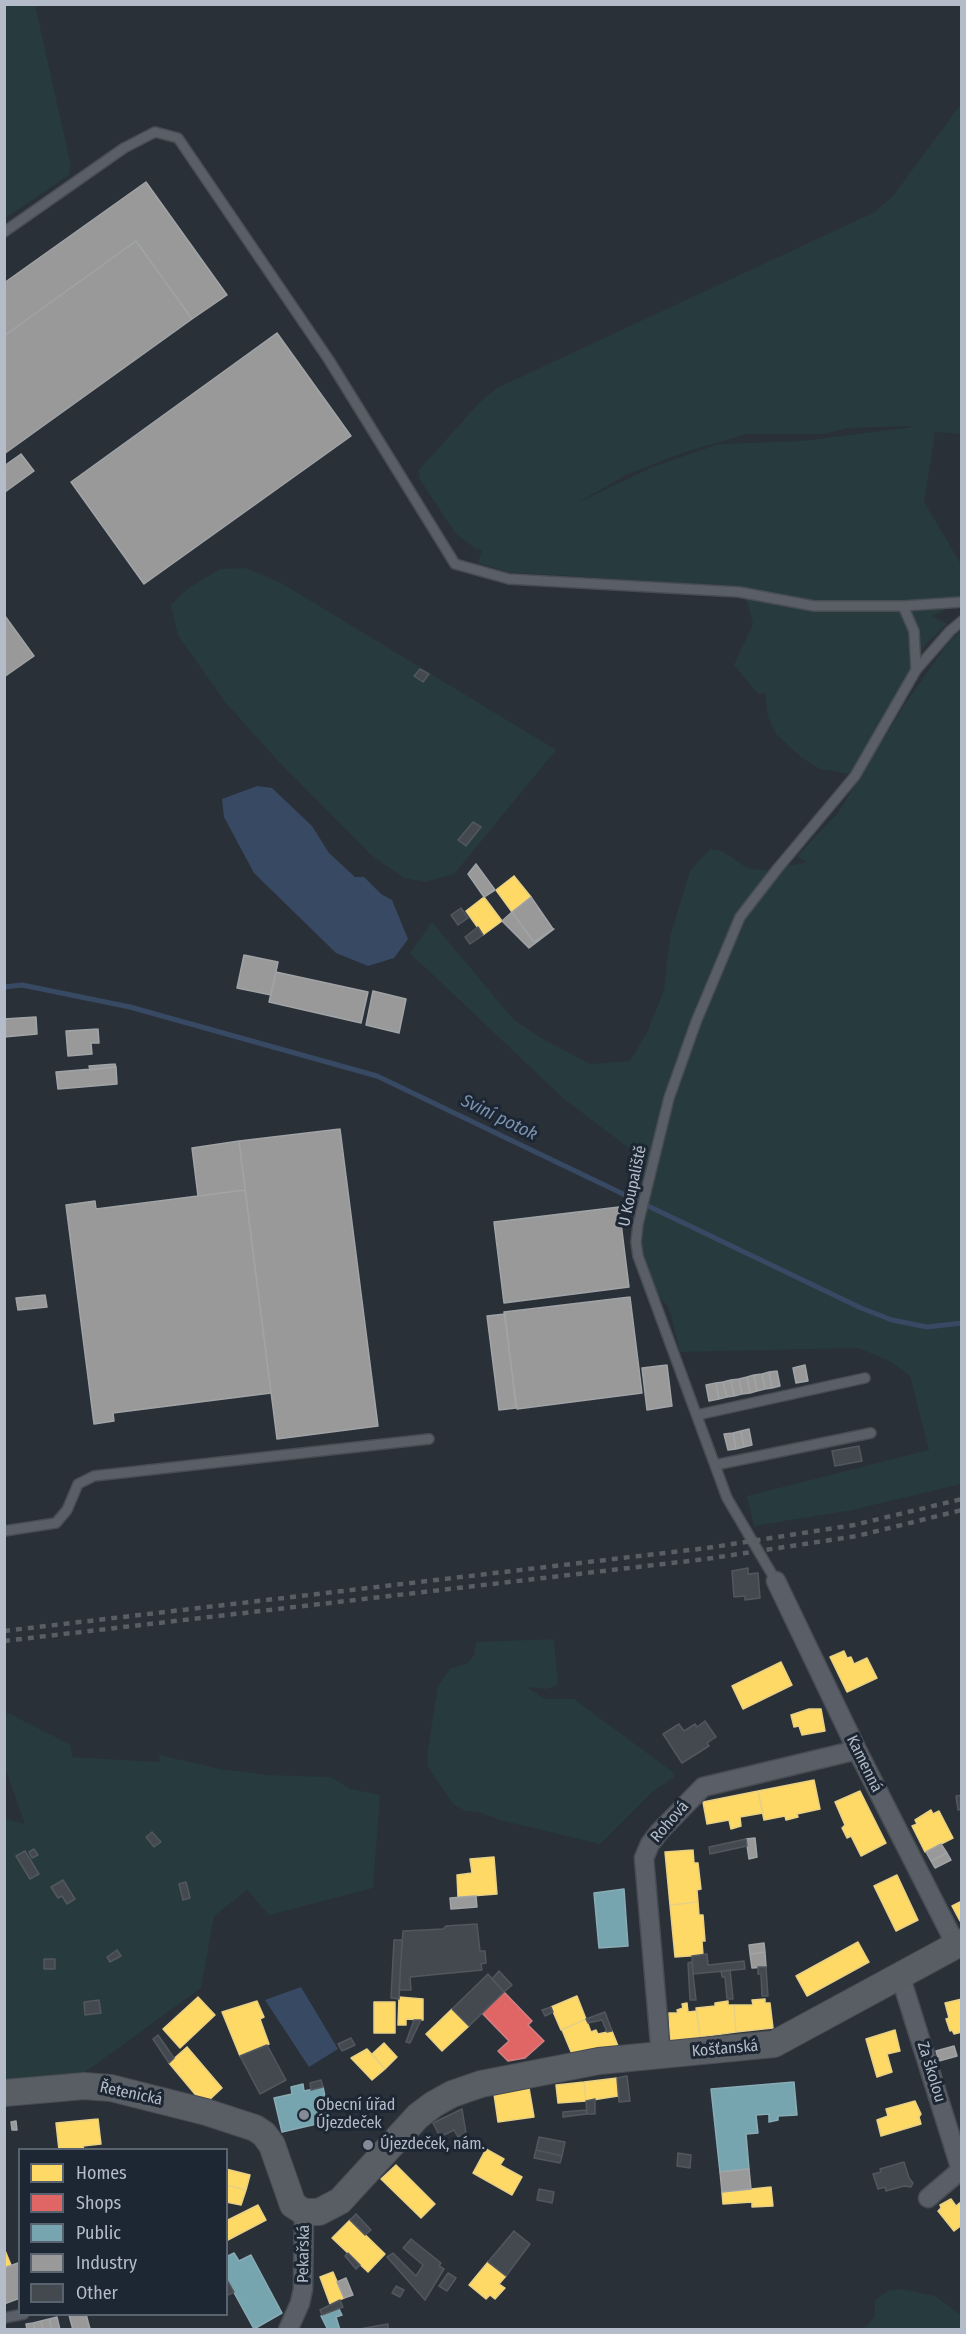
<!DOCTYPE html>
<html>
<head>
<meta charset="utf-8">
<style>
	body { margin:0 }
	#map { position:relative; width:966px; height:2334px; overflow:hidden; background:#2a3038; font-family:"Fira Sans Condensed",sans-serif }
	canvas { display:block }
	.frame { position:absolute; inset:0; border:6px solid #b4bcc9; pointer-events:none }
	.legend { position:absolute; left:18px; top:2148px; width:210px; height:168px; box-sizing:border-box; background:#1d2633; border:2px solid #59626f; margin:0; padding:8px 10px; list-style:none; font-size:18px; color:#b4bcc9 }
	.legend li { display:flex; align-items:center; gap:12px; height:30px }
	.legend b { width:30px; border:2px solid #59626f }
</style>
</head>
<body>
<div id="map">
<canvas width="966" height="2334"></canvas>
<div class="frame"></div>
<ul class="legend">
<li><b style="height:16px;background:#ffd966"></b>Homes</li>
<li><b style="height:16px;background:#e06666"></b>Shops</li>
<li><b style="height:16px;background:#76a5af"></b>Public</li>
<li><b style="height:16px;background:#999"></b>Industry</li>
<li><b style="height:16px;background:#444950"></b>Other</li>
</ul>
</div>
<script>
const ctx = document.querySelector('canvas').getContext('2d');
ctx.lineJoin = 'round';
function paint(path, color) { ctx.fillStyle = color; ctx.fill(path, 'evenodd'); }
const poly = rows => new Path2D(rows.map(r => 'M' + r).join(''));
function strokePath(path, color, width, dash) { ctx.strokeStyle = color; ctx.lineWidth = width; ctx.lineCap = dash ? 'butt' : 'round'; ctx.setLineDash(dash || []); ctx.stroke(path); }
function write(font, color, halo, rows, align = 'center') {
  ctx.font = font + ' "Fira Sans Condensed",sans-serif'; ctx.lineWidth = 6; ctx.setLineDash([]); ctx.textBaseline = 'middle'; ctx.strokeStyle = halo; ctx.fillStyle = color; for (const [text, x, y, turn = 0] of rows) {
    ctx.save(); ctx.translate(x, y); ctx.rotate((+turn || 0) * Math.PI / 180); ctx.textAlign = isNaN(turn) ? turn : align; if (halo) ctx.strokeText(text, 0, 0); ctx.fillText(text, 0, 0); ctx.restore();
  }
}
paint(poly([
	[5,4,35,5,71,166,69,175,5,218],
	[961,104,961,434,935,432,924,502,961,564,961,601,932,616,947,624,926,644,850,774,820,769,802,758,776,734,768,717,765,693,758,694,734,665,753,624,748,604,735,587,508,572,478,563,482,550,476,549,456,534,419,478,419,470,480,402,497,388,875,212,893,196],
	[908,426,912,427,802,441,719,444,655,466,575,504,626,475,682,453,746,434,825,434,848,428],
	[246,568,283,584,556,750,454,874,426,882,404,878,370,854,280,763,225,702,178,635,171,605,186,590,220,569],
	[961,631,961,1484,852,1510,754,1526,747,1496,929,1450,910,1376,890,1361,858,1348,680,1352,669,1308,637,1272,632,1241,635,1212,646,1161,563,1098,410,953,432,922,514,1020,541,1038,590,1064,630,1061,647,1033,664,990,670,937,690,871,710,849,722,851,749,869,766,870,807,862,797,856,838,813,905,704,950,640],
	[554,1639,558,1685,546,1689,526,1687,545,1699,574,1699,674,1773,674,1777,652,1792,600,1844,500,1820,478,1812,466,1811,453,1804,428,1767,427,1756,438,1686,450,1669,468,1663,475,1654,476,1642],
	[8,1713,71,1745,72,1757,160,1762,159,1755,220,1769,267,1775,331,1777,350,1789,380,1795,373,1888,269,1915,247,1890,214,1916,201,1988,85,2072,5,2080,5,1819,25,1824,5,1768,5,1718],
	[900,2289,935,2296,961,2315,961,2329,861,2329,868,2325,875,2316,875,2300,888,2291]
]), '#273a3e');
paint(poly([
	[257,786,272,788,312,826,329,853,355,877,364,877,381,894,392,900,408,939,394,958,368,966,336,953,254,873,224,817,222,799],
	[301,1987,338,2049,309,2067,265,2000]
]), '#384963');
const homes = poly([
	[514,876,531,897,512,912,496,890,514,876],
	[484,897,502,921,483,935,466,911,484,897],
	[844,1651,847,1658,851,1657,854,1664,867,1658,877,1678,847,1692,830,1657,844,1651],
	[781,1662,792,1685,743,1709,732,1686,781,1662],
	[809,1709,821,1709,825,1731,802,1735,799,1726,794,1727,791,1715,809,1709],
	[814,1780,820,1809,797,1814,798,1817,786,1820,785,1816,764,1820,758,1791,814,1780],
	[758,1791,763,1813,740,1817,741,1826,731,1829,729,1820,707,1824,703,1802,758,1791],
	[860,1791,886,1843,861,1856,851,1836,847,1838,842,1828,845,1825,835,1802,860,1791],
	[931,1810,933,1814,939,1811,953,1838,925,1852,912,1826,917,1824,915,1820,931,1810],
	[693,1850,694,1863,698,1863,701,1889,697,1890,698,1902,670,1905,665,1852,693,1850],
	[494,1857,497,1894,458,1897,457,1875,472,1873,470,1859,494,1857],
	[897,1875,918,1920,896,1931,874,1886,897,1875],
	[962,1901,962,1920,960,1921,952,1906,962,1901],
	[698,1902,699,1915,703,1915,705,1941,702,1941,703,1955,675,1957,670,1905,698,1902],
	[858,1942,869,1962,807,1996,796,1976,858,1942],
	[577,1996,586,2019,561,2030,551,2007,577,1996],
	[198,1997,215,2015,180,2048,163,2029,198,1997],
	[399,1997,423,1999,423,2020,406,2019,406,2025,398,2025,399,1997],
	[765,1999,765,2003,770,2003,773,2028,736,2032,734,2005,753,2005,752,2000,765,1999],
	[962,1999,962,2032,954,2034,952,2030,950,2031,946,2019,949,2018,945,2003,962,1999],
	[257,2001,264,2017,260,2019,269,2044,240,2056,222,2012,257,2001],
	[728,2001,728,2005,734,2005,736,2032,700,2037,696,2008,715,2006,715,2003,728,2001],
	[374,2002,395,2002,395,2033,374,2033,374,2002],
	[687,2003,688,2012,697,2011,700,2037,670,2041,669,2013,678,2013,677,2010,683,2008,682,2004,687,2003],
	[452,2009,469,2026,442,2051,426,2034,452,2009],
	[586,2019,591,2032,596,2030,598,2034,612,2031,618,2046,572,2054,562,2030,586,2019],
	[895,2030,900,2051,887,2054,892,2072,877,2077,866,2039,895,2030],
	[384,2043,397,2057,385,2069,372,2054,384,2043],
	[187,2047,222,2088,207,2102,199,2099,169,2063,187,2047],
	[367,2049,385,2069,372,2080,351,2058,367,2049],
	[617,2078,618,2096,586,2101,584,2082,617,2078],
	[584,2082,586,2101,558,2103,556,2085,584,2082],
	[529,2088,534,2117,498,2122,494,2094,529,2088],
	[915,2101,921,2114,919,2117,921,2124,881,2136,877,2120,888,2116,886,2109,915,2101],
	[98,2119,101,2144,83,2146,84,2150,59,2150,56,2123,98,2119],
	[486,2149,504,2159,500,2165,522,2177,512,2195,473,2173,486,2149],
	[396,2165,435,2204,421,2218,381,2179,396,2165],
	[226,2169,250,2175,246,2190,226,2185,226,2169],
	[226,2185,246,2190,241,2205,226,2202,226,2185],
	[771,2187,773,2206,752,2207,752,2202,723,2204,722,2192,771,2187],
	[951,2199,956,2206,962,2201,962,2225,954,2231,938,2211,941,2208,940,2205,951,2199],
	[258,2205,266,2220,226,2241,226,2221,258,2205],
	[350,2220,385,2254,368,2272,332,2238,350,2220],
	[4,2248,11,2265,4,2268,4,2248],
	[488,2262,506,2276,499,2284,505,2288,495,2299,490,2295,486,2299,469,2285,488,2262],
	[333,2272,344,2298,330,2304,320,2277,333,2272]
]);
paint(homes, '#ffd966');
strokePath(homes, '#e8d084', 1.5);
const shops = poly([
	[504,1992,532,2021,528,2025,544,2041,525,2058,508,2061,498,2051,509,2041,482,2013,504,1992]
]);
paint(shops, '#e06666');
strokePath(shops, '#d38084', 1.5);
const public = poly([
	[624,1889,628,1946,599,1948,594,1893,624,1889],
	[794,2082,797,2115,778,2116,778,2120,769,2122,769,2114,756,2115,758,2133,746,2134,749,2169,720,2172,711,2089,794,2082],
	[303,2084,304,2091,323,2087,330,2121,282,2132,274,2098,292,2094,291,2087,303,2084],
	[234,2253,239,2261,251,2255,282,2313,254,2329,226,2278,226,2257,234,2253],
	[339,2309,342,2315,336,2317,340,2330,328,2330,321,2316,339,2309]
]);
paint(public, '#76a5af');
strokePath(public, '#89acb7', 1.5);
const industry = poly([
	[146,182,227,295,192,319,136,241,4,336,4,283,146,182],
	[136,241,192,319,4,454,4,336,136,241],
	[277,333,351,436,144,584,71,482,277,333],
	[21,454,34,471,5,492,4,466,21,454],
	[5,616,34,656,4,677,4,616,5,616],
	[476,864,495,890,484,897,468,874,476,864],
	[531,897,553,929,534,942,512,912,531,897],
	[512,912,534,942,554,929,529,948,502,921,512,912],
	[244,955,278,962,271,995,237,988,244,955],
	[276,972,368,992,361,1023,269,1002,276,972],
	[373,991,406,999,399,1033,366,1025,373,991],
	[36,1017,37,1034,4,1037,4,1019,36,1017],
	[98,1029,99,1043,91,1043,92,1054,68,1056,66,1031,98,1029],
	[115,1064,116,1067,90,1070,89,1066,115,1064],
	[116,1067,117,1084,58,1089,56,1072,116,1067],
	[340,1129,378,1426,277,1439,239,1141,340,1129],
	[239,1141,245,1190,198,1196,192,1148,239,1141],
	[245,1190,271,1393,113,1413,114,1421,94,1424,66,1205,95,1201,96,1209,245,1190],
	[619,1207,629,1287,504,1303,494,1222,619,1207],
	[45,1295,47,1307,18,1310,16,1298,45,1295],
	[630,1297,642,1393,517,1409,504,1312,630,1297],
	[505,1314,516,1408,499,1410,487,1316,505,1314],
	[667,1365,672,1406,647,1410,642,1368,667,1365],
	[805,1365,808,1381,796,1383,793,1368,805,1365],
	[777,1371,780,1386,772,1388,769,1372,777,1371],
	[769,1372,772,1388,765,1389,762,1374,769,1372],
	[762,1374,765,1389,757,1391,754,1375,762,1374],
	[754,1375,757,1391,750,1393,747,1377,754,1375],
	[747,1377,750,1393,742,1394,739,1379,747,1377],
	[739,1379,742,1394,734,1396,731,1380,739,1379],
	[731,1380,734,1396,727,1397,723,1382,731,1380],
	[723,1382,727,1397,719,1399,716,1383,723,1382],
	[716,1383,719,1399,709,1401,706,1385,716,1383],
	[749,1429,752,1445,744,1447,741,1431,749,1429],
	[741,1431,744,1447,736,1449,733,1433,741,1431],
	[733,1433,736,1449,728,1450,724,1434,733,1433],
	[755,1838,757,1857,749,1859,746,1839,755,1838],
	[941,1844,947,1853,931,1861,926,1852,941,1844],
	[947,1853,951,1860,935,1868,931,1861,947,1853],
	[476,1896,477,1907,451,1909,450,1898,476,1896],
	[764,1943,765,1952,750,1954,749,1945,764,1943],
	[765,1952,766,1967,752,1968,750,1954,765,1952],
	[954,2046,957,2056,939,2061,936,2051,954,2046],
	[16,2121,17,2130,12,2130,11,2122,16,2121],
	[749,2169,751,2189,722,2192,720,2172,749,2169],
	[18,2263,20,2269,20,2298,4,2304,4,2268,18,2263],
	[346,2278,353,2295,344,2298,337,2282,346,2278],
	[86,2314,90,2329,73,2330,69,2315,86,2314],
	[57,2317,60,2330,52,2330,49,2319,57,2317],
	[49,2319,52,2330,43,2330,41,2321,49,2319],
	[41,2321,43,2330,35,2330,33,2323,41,2321],
	[33,2323,35,2330,27,2330,26,2324,33,2323]
]);
paint(industry, '#999');
strokePath(industry, '#a1a4a7', 1.5);
strokePath(poly([
	[4,987,22,985,130,1007,377,1076,861,1308,892,1320,927,1327,962,1323]
]), '#384963', 5);
const building = poly([
	[420,669,429,674,423,682,414,676,420,669],
	[473,822,481,827,466,846,458,840,473,822],
	[461,908,468,918,458,925,451,915,461,908],
	[478,927,483,935,470,944,465,937,478,927],
	[859,1446,862,1461,835,1466,832,1451,859,1446],
	[748,1568,748,1574,758,1573,760,1598,745,1600,745,1596,734,1597,732,1571,748,1568],
	[705,1721,716,1737,707,1743,709,1746,682,1763,663,1734,679,1724,684,1731,695,1724,697,1727,705,1721],
	[962,1795,962,1809,958,1810,956,1796,962,1795],
	[152,1832,161,1842,154,1847,146,1837,152,1832],
	[746,1839,747,1846,710,1854,709,1847,746,1839],
	[34,1849,38,1855,32,1858,29,1852,34,1849],
	[25,1851,39,1874,30,1879,16,1856,25,1851],
	[63,1880,75,1899,67,1904,62,1896,58,1898,51,1887,63,1880],
	[186,1882,190,1898,183,1900,179,1884,186,1882],
	[477,1924,480,1951,485,1951,486,1963,481,1964,482,1970,410,1977,411,1990,399,1990,403,1931,443,1929,446,1926,477,1924],
	[394,1940,402,1940,399,1999,391,1998,394,1940],
	[117,1950,121,1956,110,1962,107,1957,117,1950],
	[707,1954,708,1965,744,1961,745,1969,693,1974,692,1956,707,1954],
	[44,1959,55,1959,55,1969,44,1969,44,1959],
	[692,1962,693,1974,696,2000,690,2000,688,1963,692,1962],
	[758,1967,766,1967,768,1996,762,1996,761,1974,758,1974,758,1967],
	[730,1970,733,1999,727,1999,725,1977,722,1977,721,1971,730,1970],
	[499,1971,512,1985,504,1992,492,1979,499,1971],
	[488,1974,504,1992,469,2026,452,2009,488,1974],
	[99,2000,101,2013,85,2015,84,2002,99,2000],
	[551,2007,553,2012,545,2016,542,2010,551,2007],
	[605,2012,612,2031,607,2032,602,2020,588,2023,586,2019,605,2012],
	[414,2020,421,2020,410,2043,406,2042,414,2020],
	[158,2035,174,2058,169,2063,153,2039,158,2035],
	[351,2038,355,2045,342,2051,338,2044,351,2038],
	[267,2045,286,2080,260,2094,240,2056,267,2045],
	[627,2076,630,2101,619,2102,617,2078,627,2076],
	[321,2080,323,2087,311,2090,310,2083,321,2080],
	[595,2099,595,2114,587,2114,586,2101,595,2099],
	[462,2109,466,2133,458,2137,454,2130,440,2137,433,2123,462,2109],
	[586,2110,587,2114,563,2117,563,2112,586,2110],
	[539,2137,565,2142,562,2156,536,2150,539,2137],
	[536,2150,562,2156,560,2163,534,2158,536,2150],
	[678,2153,691,2155,690,2168,677,2166,678,2153],
	[904,2162,909,2178,913,2183,911,2187,904,2186,886,2191,885,2187,878,2189,873,2174,881,2172,880,2169,904,2162],
	[539,2189,554,2192,552,2203,537,2200,539,2189],
	[356,2214,371,2230,365,2235,350,2220,356,2214],
	[514,2231,530,2244,506,2276,488,2262,514,2231],
	[411,2239,441,2263,439,2266,444,2269,425,2300,387,2257,393,2253,416,2276,423,2265,403,2248,411,2239],
	[348,2253,360,2265,356,2269,345,2256,348,2253],
	[448,2273,456,2278,447,2291,439,2286,448,2273],
	[226,2278,234,2292,226,2296,226,2278],
	[396,2286,404,2290,400,2297,392,2293,396,2286],
	[340,2300,343,2307,322,2315,320,2310,340,2300],
	[388,2324,388,2330,354,2330,388,2324]
]);
paint(building, '#444950');
strokePath(building, '#52575f', 1.5);
const lane = poly([
	[4,232,124,148,155,132,178,138,329,360,455,564,509,579,739,592,814,606,903,606,962,602],
	[916,670,950,631,962,621],
	[697,1415,865,1378],
	[715,1465,871,1433],
	[4,1531,56,1523,67,1510,78,1484,94,1476,429,1439],
	[776,1581,727,1498,638,1256,636,1242,638,1224,669,1098,696,1022,740,917,778,868,855,776,916,670,914,631,903,606],
	[4,2318,24,2314]
]);
const street = poly([
	[776,1581,857,1750,956,1945],
	[900,1975,961,2170],
	[661,2055,644,1858,650,1844,660,1831,703,1787,857,1750],
	[928,2198,962,2169],
	[288,2330,300,2303,303,2289,304,2212]
]);
const secondary = poly([
	[4,2093,84,2086,111,2088,206,2112,255,2128,264,2134,272,2145,293,2205,304,2212,319,2212,340,2201,418,2116,434,2104,452,2094,481,2084,599,2061,774,2044,962,1942]
]);
strokePath(lane, '#484c53', 12);
strokePath(street, '#484c53', 21);
strokePath(secondary, '#484c53', 28);
strokePath(lane, '#5a5e66', 9);
strokePath(street, '#5a5e66', 18);
strokePath(secondary, '#595d64', 26);
strokePath(poly([
	[4,1631,707,1548,854,1525,962,1499],
	[4,1641,706,1559,857,1536,962,1510]
]), '#595d64', 4.5, [6, 6]);
for (const [x, y, r, color] of [
	[304,2115,6,"#848b96"],
	[368,2145,6,"#848b96"]
]) { const dot = new Path2D(); dot.arc(x, y, r, 0, 2 * Math.PI); ctx.fillStyle = color; ctx.fill(dot); strokePath(dot, '#1d2633', 2); }
write('16px', '#b4bcc9', '#1d2633', [
	["U Koupaliště",633,1186,-78],
	["Kamenná",864,1764,64],
	["Rohová",670,1822,-49],
	["Košťanská",725,2049,-5],
	["Za školou",931,2072,73],
	["Řetenická",131,2094,12],
	["Pekařská",304,2254,-89]
]);
write('16px', '#b4bcc9', '#1d2633', [
	["Obecní úřad",316,2106],
	["Újezdeček",316,2124],
	["Újezdeček, nám.",380,2145]
], 'left');
write('italic 18px', '#7c92b1', '#1d2633', [
	["Sviní potok",499,1118,26]
]);
</script>
</body>
</html>
